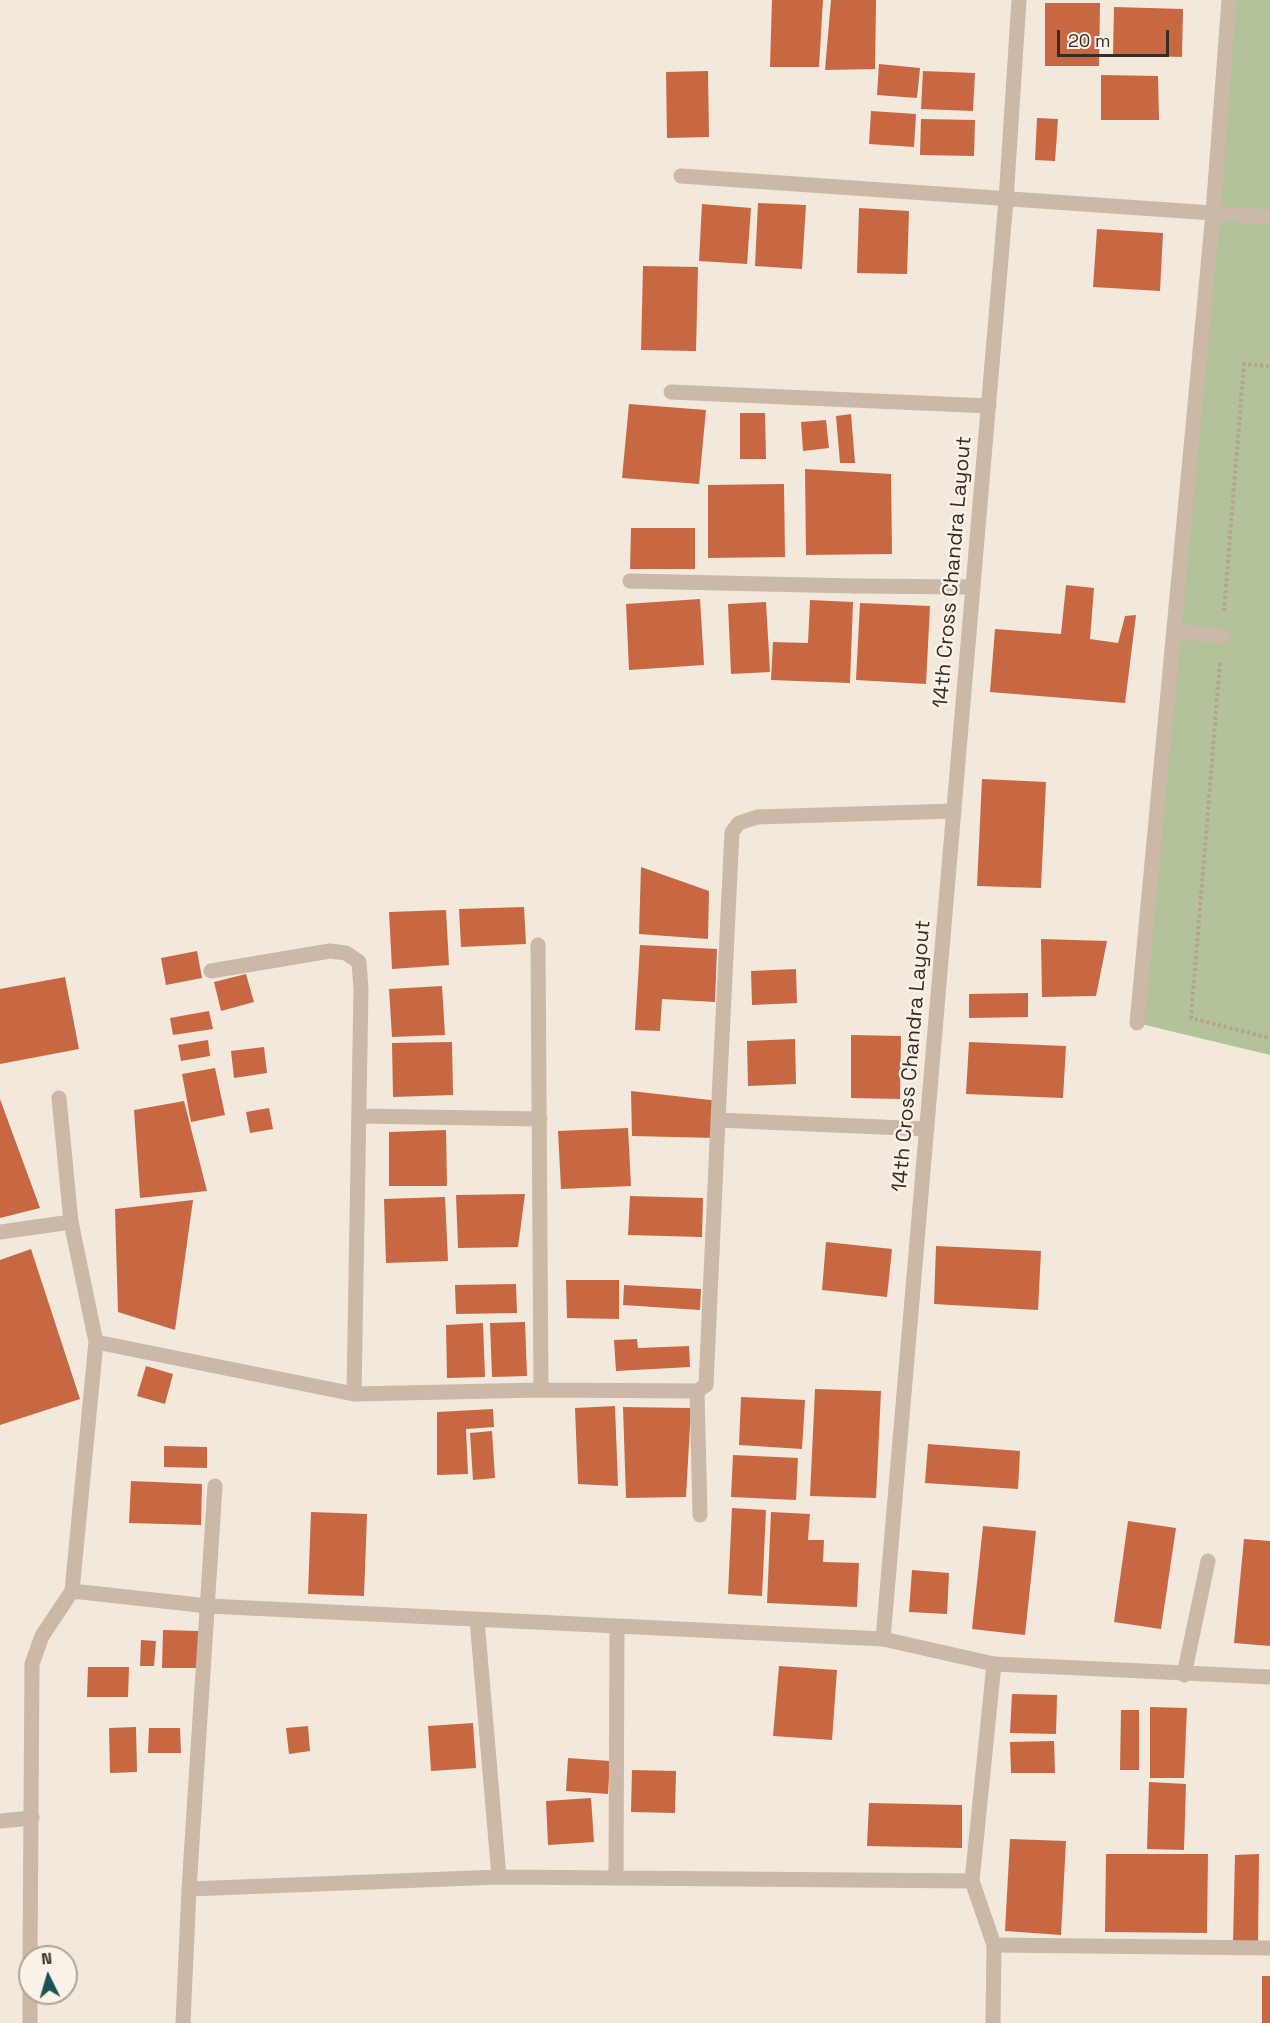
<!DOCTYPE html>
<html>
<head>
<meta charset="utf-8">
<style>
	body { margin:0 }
	#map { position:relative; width:1270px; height:2023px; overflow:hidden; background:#f2e8db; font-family:"Space Grotesk",sans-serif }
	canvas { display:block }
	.north { position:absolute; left:18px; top:1945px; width:60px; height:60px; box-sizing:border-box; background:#faf2e7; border:2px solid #aca39a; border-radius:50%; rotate:355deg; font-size:16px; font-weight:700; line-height:24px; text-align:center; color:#372d27 }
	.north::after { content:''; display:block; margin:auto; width:21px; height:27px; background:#1c5359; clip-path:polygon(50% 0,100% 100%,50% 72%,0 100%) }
	.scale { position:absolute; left:1057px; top:30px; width:112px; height:27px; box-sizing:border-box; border:3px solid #372d27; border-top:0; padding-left:8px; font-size:18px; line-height:21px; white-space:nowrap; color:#372d27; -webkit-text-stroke:4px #faf2e7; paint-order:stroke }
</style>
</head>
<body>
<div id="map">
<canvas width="1270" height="2023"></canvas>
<div class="north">N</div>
<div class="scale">20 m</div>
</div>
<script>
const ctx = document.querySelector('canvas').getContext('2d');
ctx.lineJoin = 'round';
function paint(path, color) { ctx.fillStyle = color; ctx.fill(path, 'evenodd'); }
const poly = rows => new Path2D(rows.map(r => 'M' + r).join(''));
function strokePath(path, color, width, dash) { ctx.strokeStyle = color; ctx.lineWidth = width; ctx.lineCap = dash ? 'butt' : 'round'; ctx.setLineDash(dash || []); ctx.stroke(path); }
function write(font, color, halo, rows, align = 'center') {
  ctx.font = font + ' "Space Grotesk",sans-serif'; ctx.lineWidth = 5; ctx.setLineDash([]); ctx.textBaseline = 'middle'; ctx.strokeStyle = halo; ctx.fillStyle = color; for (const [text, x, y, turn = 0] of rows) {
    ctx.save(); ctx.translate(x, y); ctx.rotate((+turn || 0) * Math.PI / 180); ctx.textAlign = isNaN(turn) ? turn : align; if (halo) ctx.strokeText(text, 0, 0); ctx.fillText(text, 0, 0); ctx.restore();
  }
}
paint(poly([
	[1229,0,1270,0,1270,1055,1137,1023]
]), '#b3c29a');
paint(poly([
	[772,0,823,0,819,67,770,67],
	[831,0,876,0,875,69,825,70],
	[1045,3,1100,3,1099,66,1045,66],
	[1114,7,1183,9,1182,57,1113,55],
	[879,64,920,68,917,98,877,95],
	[708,71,709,137,667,138,666,72],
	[923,71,975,73,973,111,921,109],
	[1101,75,1158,76,1159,120,1101,120],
	[871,111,916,114,914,147,869,144],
	[1037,118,1058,119,1055,161,1035,160],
	[921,119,975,120,974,156,920,155],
	[758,203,806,205,802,269,755,266],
	[702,204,751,208,747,264,699,261],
	[859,208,909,211,907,274,857,273],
	[1097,229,1163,233,1160,291,1093,287],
	[643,266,698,267,696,351,641,350],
	[629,404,706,410,699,484,622,478],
	[740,413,765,413,766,459,740,459],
	[851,414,855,463,840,463,836,416],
	[826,420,829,448,803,451,801,422],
	[805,469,891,474,892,554,806,555],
	[784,484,785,557,708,558,708,485],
	[631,528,695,528,695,569,630,569],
	[1066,585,1094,588,1090,639,1118,643,1125,616,1136,615,1125,703,990,692,995,629,1061,634],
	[700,599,704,665,629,670,626,604],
	[810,600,853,602,850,683,771,680,773,642,808,643],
	[766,602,770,672,731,674,728,604],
	[860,603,930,606,926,684,856,680],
	[982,779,1046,782,1041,888,977,886],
	[641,867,709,891,708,939,639,934],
	[524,907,526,944,461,947,459,909],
	[446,910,449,965,392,969,389,912],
	[1041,939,1107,941,1096,996,1042,997],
	[640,945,717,949,715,1002,662,999,660,1031,635,1030],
	[197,951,202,978,166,985,161,958],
	[796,969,797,1003,752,1005,751,971],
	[246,974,254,1002,221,1011,214,982],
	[65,977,79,1049,0,1064,0,989],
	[442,986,445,1035,392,1037,389,989],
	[1028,993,1028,1017,969,1018,969,994],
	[209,1011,213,1029,173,1035,170,1018],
	[851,1035,901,1036,900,1099,851,1098],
	[795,1039,796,1084,748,1086,747,1041],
	[208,1040,210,1056,181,1061,178,1045],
	[452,1042,453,1095,393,1097,392,1043],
	[969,1042,1066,1046,1063,1098,966,1094],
	[264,1047,267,1073,234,1078,231,1051],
	[215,1068,225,1115,191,1122,182,1074],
	[631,1091,719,1101,716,1138,632,1136],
	[0,1099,40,1208,0,1218],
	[184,1101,207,1191,140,1198,134,1110],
	[269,1108,273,1129,250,1133,246,1112],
	[628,1128,631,1186,561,1189,558,1131],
	[446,1130,447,1186,389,1186,389,1132],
	[525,1194,518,1247,458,1248,456,1195],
	[630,1196,703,1198,702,1237,628,1235],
	[445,1197,448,1261,386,1263,384,1199],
	[193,1200,175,1330,118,1312,115,1209],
	[826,1242,892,1249,887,1297,822,1290],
	[936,1246,1041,1251,1038,1310,934,1304],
	[31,1249,80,1399,0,1425,0,1260],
	[566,1280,619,1280,619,1319,567,1318],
	[516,1284,517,1313,456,1314,455,1285],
	[624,1285,701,1289,700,1310,623,1305],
	[525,1322,527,1376,492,1377,490,1323],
	[483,1323,485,1377,447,1378,446,1325],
	[637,1339,638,1348,689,1346,690,1367,616,1371,614,1340],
	[146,1366,173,1374,165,1404,137,1396],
	[815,1389,881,1391,876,1498,810,1496],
	[741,1397,805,1400,802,1449,739,1445],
	[615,1406,618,1486,578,1484,575,1408],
	[623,1407,691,1408,686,1497,626,1498],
	[493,1409,494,1427,466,1429,468,1474,437,1475,437,1412],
	[492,1431,495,1478,473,1480,470,1433],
	[928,1444,1020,1451,1018,1489,925,1483],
	[164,1446,207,1447,207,1468,164,1467],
	[733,1455,798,1458,796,1500,731,1497],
	[131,1481,202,1484,201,1525,129,1523],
	[732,1508,766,1510,762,1596,728,1594],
	[311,1512,367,1514,364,1596,308,1594],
	[771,1512,810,1514,808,1540,824,1540,823,1562,859,1563,857,1607,767,1603],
	[1128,1521,1176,1528,1161,1629,1114,1622],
	[983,1526,1036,1531,1025,1635,972,1629],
	[1244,1539,1270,1541,1270,1646,1234,1643],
	[912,1570,949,1573,947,1614,909,1612],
	[163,1630,199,1631,198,1668,162,1668],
	[141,1640,156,1641,154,1666,140,1666],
	[779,1666,837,1670,832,1740,773,1736],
	[88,1667,129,1667,128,1697,87,1697],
	[1012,1694,1057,1695,1056,1734,1010,1733],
	[1150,1707,1187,1708,1184,1778,1150,1778],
	[1121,1710,1139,1710,1139,1770,1120,1770],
	[473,1723,476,1768,431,1771,428,1726],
	[308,1726,310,1751,289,1754,286,1728],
	[136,1727,137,1772,110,1773,109,1728],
	[149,1728,180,1728,181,1753,148,1753],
	[1054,1741,1055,1773,1011,1773,1010,1742],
	[568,1758,610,1761,608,1794,566,1791],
	[632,1770,676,1771,675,1813,631,1812],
	[1149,1782,1186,1784,1184,1850,1147,1849],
	[591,1798,594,1842,548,1845,546,1801],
	[869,1803,962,1805,962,1848,867,1846],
	[1010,1839,1066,1841,1061,1935,1005,1931],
	[1106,1854,1208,1854,1207,1933,1105,1932],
	[1259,1854,1258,1943,1233,1943,1235,1855],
	[1262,1976,1270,1976,1270,2023,1262,2023]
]), '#c86842');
strokePath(poly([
	[1224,611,1244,364,1270,366],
	[1220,663,1191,1018,1270,1038]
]), '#b6a290', 4, [3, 3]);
strokePath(poly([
	[630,581,855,586],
	[59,1098,71,1222]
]), '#cbb8a6', 15);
strokePath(poly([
	[681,176,1270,217],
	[671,392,989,406],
	[855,586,973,587],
	[1174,631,1222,636],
	[211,971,330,951,346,953,359,962,361,989,354,1394],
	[1137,1023,1213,213,1229,0],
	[359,1116,540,1119],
	[718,1120,732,832,739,823,757,817,954,811],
	[0,1232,71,1222,96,1342,72,1591],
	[96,1342,354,1394,541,1390,538,945],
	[541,1390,697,1391,706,1385,718,1120,927,1129],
	[697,1391,700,1515],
	[477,1620,499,1877],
	[994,1664,1270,1677],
	[1184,1675,1208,1561],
	[0,1821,32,1818],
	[616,1878,617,1626],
	[189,1889,499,1877,972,1881],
	[994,1945,1270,1948],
	[30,1957,32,1664,42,1636,72,1591,208,1606,883,1639],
	[30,2023,30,1987],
	[183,2023,189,1889,215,1486]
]), '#cbb8a6', 15);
strokePath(poly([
	[993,2023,994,1945,972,1881,994,1664,883,1639,1006,200,1019,0]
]), '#cbb8a6', 15);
write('21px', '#372d27', '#faf2e7', [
	["14th Cross Chandra Layout",953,572,-85],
	["14th Cross Chandra Layout",912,1056,-85]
]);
</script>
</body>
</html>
